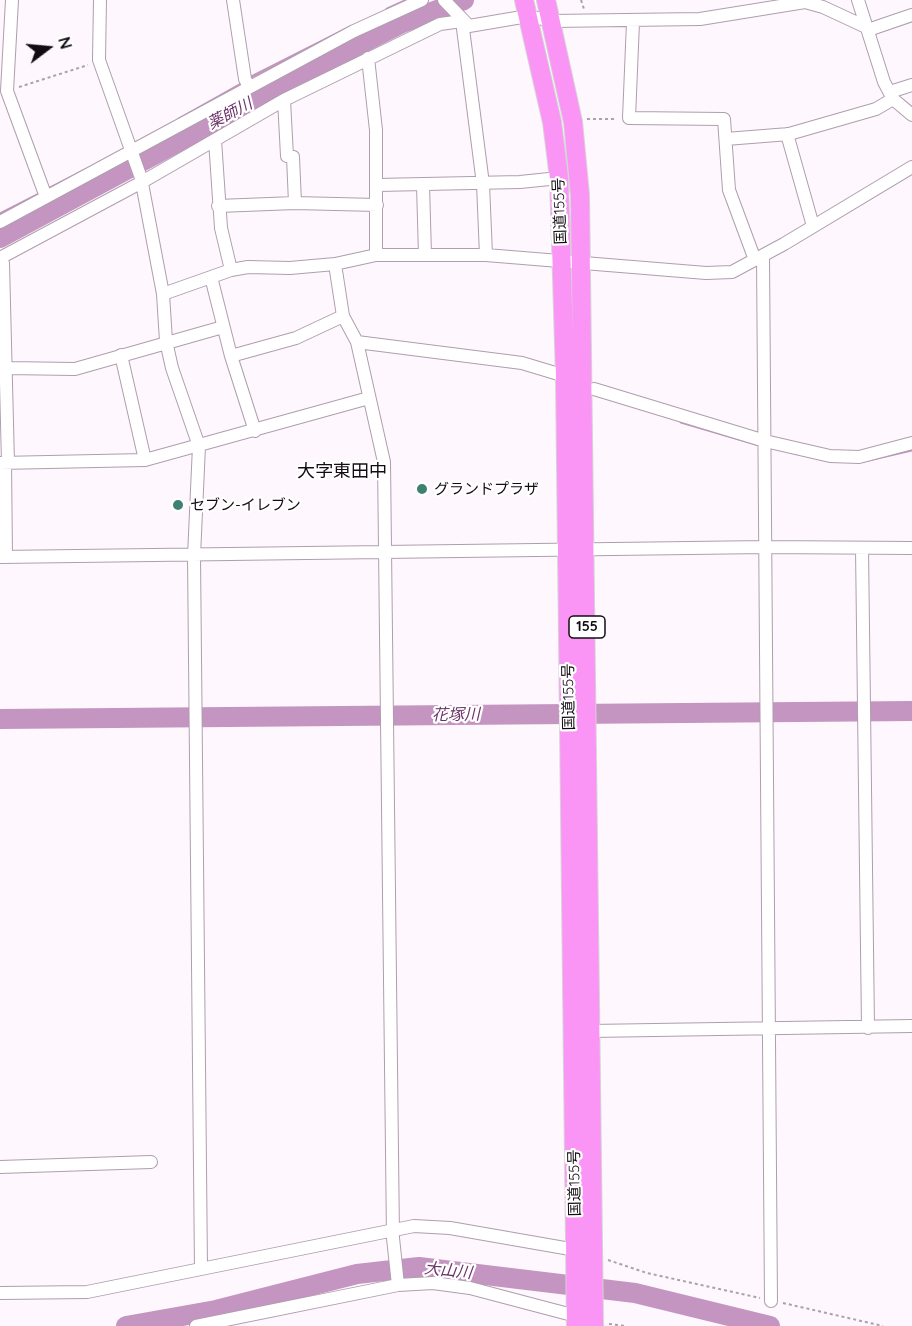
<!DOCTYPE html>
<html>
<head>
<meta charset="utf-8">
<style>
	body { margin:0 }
	#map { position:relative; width:912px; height:1326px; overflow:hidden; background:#fef7fd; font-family:Quicksand,sans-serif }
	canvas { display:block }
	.north { position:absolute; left:18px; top:18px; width:60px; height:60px; -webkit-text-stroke:4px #fff; paint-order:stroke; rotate:74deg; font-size:16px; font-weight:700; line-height:24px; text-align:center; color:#130d13 }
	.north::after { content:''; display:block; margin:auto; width:21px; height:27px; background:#130d13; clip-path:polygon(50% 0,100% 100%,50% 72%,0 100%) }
</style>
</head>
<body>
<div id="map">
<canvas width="912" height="1326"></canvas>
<div class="north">N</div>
</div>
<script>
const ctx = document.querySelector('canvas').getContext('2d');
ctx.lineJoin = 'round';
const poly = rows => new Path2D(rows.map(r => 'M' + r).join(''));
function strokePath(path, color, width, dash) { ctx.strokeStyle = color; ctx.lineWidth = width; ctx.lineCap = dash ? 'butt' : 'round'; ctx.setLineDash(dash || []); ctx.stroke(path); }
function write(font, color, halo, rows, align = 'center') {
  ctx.font = font + ' Quicksand,"Noto Sans JP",sans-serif'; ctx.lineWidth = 4.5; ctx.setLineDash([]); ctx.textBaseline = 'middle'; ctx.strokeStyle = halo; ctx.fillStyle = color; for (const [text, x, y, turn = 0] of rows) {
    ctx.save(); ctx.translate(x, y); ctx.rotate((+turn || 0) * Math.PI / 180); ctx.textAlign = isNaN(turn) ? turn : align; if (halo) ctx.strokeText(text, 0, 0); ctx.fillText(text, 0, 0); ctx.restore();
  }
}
strokePath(poly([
	[387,9,407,0],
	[251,77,346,29],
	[179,119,243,83],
	[48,189,85,170],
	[0,214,41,193],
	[681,422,756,444],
	[864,461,912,450]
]), '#c395c0', 3);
strokePath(poly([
	[0,238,353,48,402,23,464,0],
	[0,719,912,711],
	[126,1326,216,1310,357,1274,419,1267,635,1293,770,1326]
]), '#c395c0', 20);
const minor = poly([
	[12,0,7,91,46,197],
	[100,0,99,60,141,178,163,294,166,341,172,368,199,446,194,556,201,1269],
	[233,0,245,79,249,87],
	[444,0,469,26,528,16,552,21,700,19,805,2,823,7,866,27],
	[858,0,884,82,893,99,912,115],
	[462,21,483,184,486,255],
	[633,22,629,118,724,119,729,190,755,260],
	[868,30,912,15],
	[368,58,376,130,376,255],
	[890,92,912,85],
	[284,100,287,156,293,157,295,203],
	[787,134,813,226],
	[726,139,789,134,876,109,893,99],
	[215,140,221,228,231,270],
	[377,185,520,182,559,178],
	[423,185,425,255],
	[218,206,295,203,377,205],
	[0,222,354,31,422,0],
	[763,256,771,1301],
	[0,258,142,182,284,100,440,24,462,21],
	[0,258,3,263,8,463],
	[335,264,343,316],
	[211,277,231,356,255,431],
	[163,294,231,270,248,267,290,268,335,264,376,255,486,255,706,273,732,272,784,244,912,167],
	[357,342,522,363,565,376],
	[121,355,145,460],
	[231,356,296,338,343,316,357,342,384,462,393,1238,398,1285],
	[6,368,75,369,223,327],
	[594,389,765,441,830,456,859,457,912,443],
	[0,463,145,460,369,398],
	[5,463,6,557],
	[862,548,868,1028],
	[0,557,766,547,912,548],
	[590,1031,912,1026],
	[0,1167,151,1162],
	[0,1293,87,1292,414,1226,450,1228,576,1250],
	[196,1326,398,1285,433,1283,470,1288,576,1316]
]);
const highway = poly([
	[524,0,552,122,559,178,565,376,576,1326],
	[546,0,573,122,580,195,594,1326]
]);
strokePath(minor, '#af9eae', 14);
strokePath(highway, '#d5d3d5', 20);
strokePath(poly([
	[581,0,584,9],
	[19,87,88,65],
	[587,119,617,119],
	[608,1260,647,1273,760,1298],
	[783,1303,883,1326],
	[609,1324,626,1326]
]), '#a9a2a8', 2, [3, 3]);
strokePath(minor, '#fff', 12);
strokePath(highway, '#fa94f5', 18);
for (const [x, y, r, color] of [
	[422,489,6,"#3e8173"],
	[178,505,6,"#3e8173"]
]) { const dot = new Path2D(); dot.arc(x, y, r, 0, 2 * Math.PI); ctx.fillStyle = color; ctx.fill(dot); strokePath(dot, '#fff', 2); }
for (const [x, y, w] of [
	[587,627,36]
]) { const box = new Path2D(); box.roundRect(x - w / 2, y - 11, w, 22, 4.5); ctx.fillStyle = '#fff'; ctx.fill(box); strokePath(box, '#130d13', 1.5); }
write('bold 14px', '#130d13', null, [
	["155",587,627]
]);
write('15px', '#130d13', '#fff', [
	["国道155号",560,211,-92],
	["国道155号",569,697,-91],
	["国道155号",575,1183,-91]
]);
write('15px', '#130d13', '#fff', [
	["グランドプラザ",434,489],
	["セブン-イレブン",190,505]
], 'left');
write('italic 16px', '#6c336a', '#fff', [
	["薬師川",230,114,-28],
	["花塚川",456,715,-1],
	["大山川",448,1271,6]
]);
write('18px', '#130d13', '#fff', [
	["大字東田中",342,472]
]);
</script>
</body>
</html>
